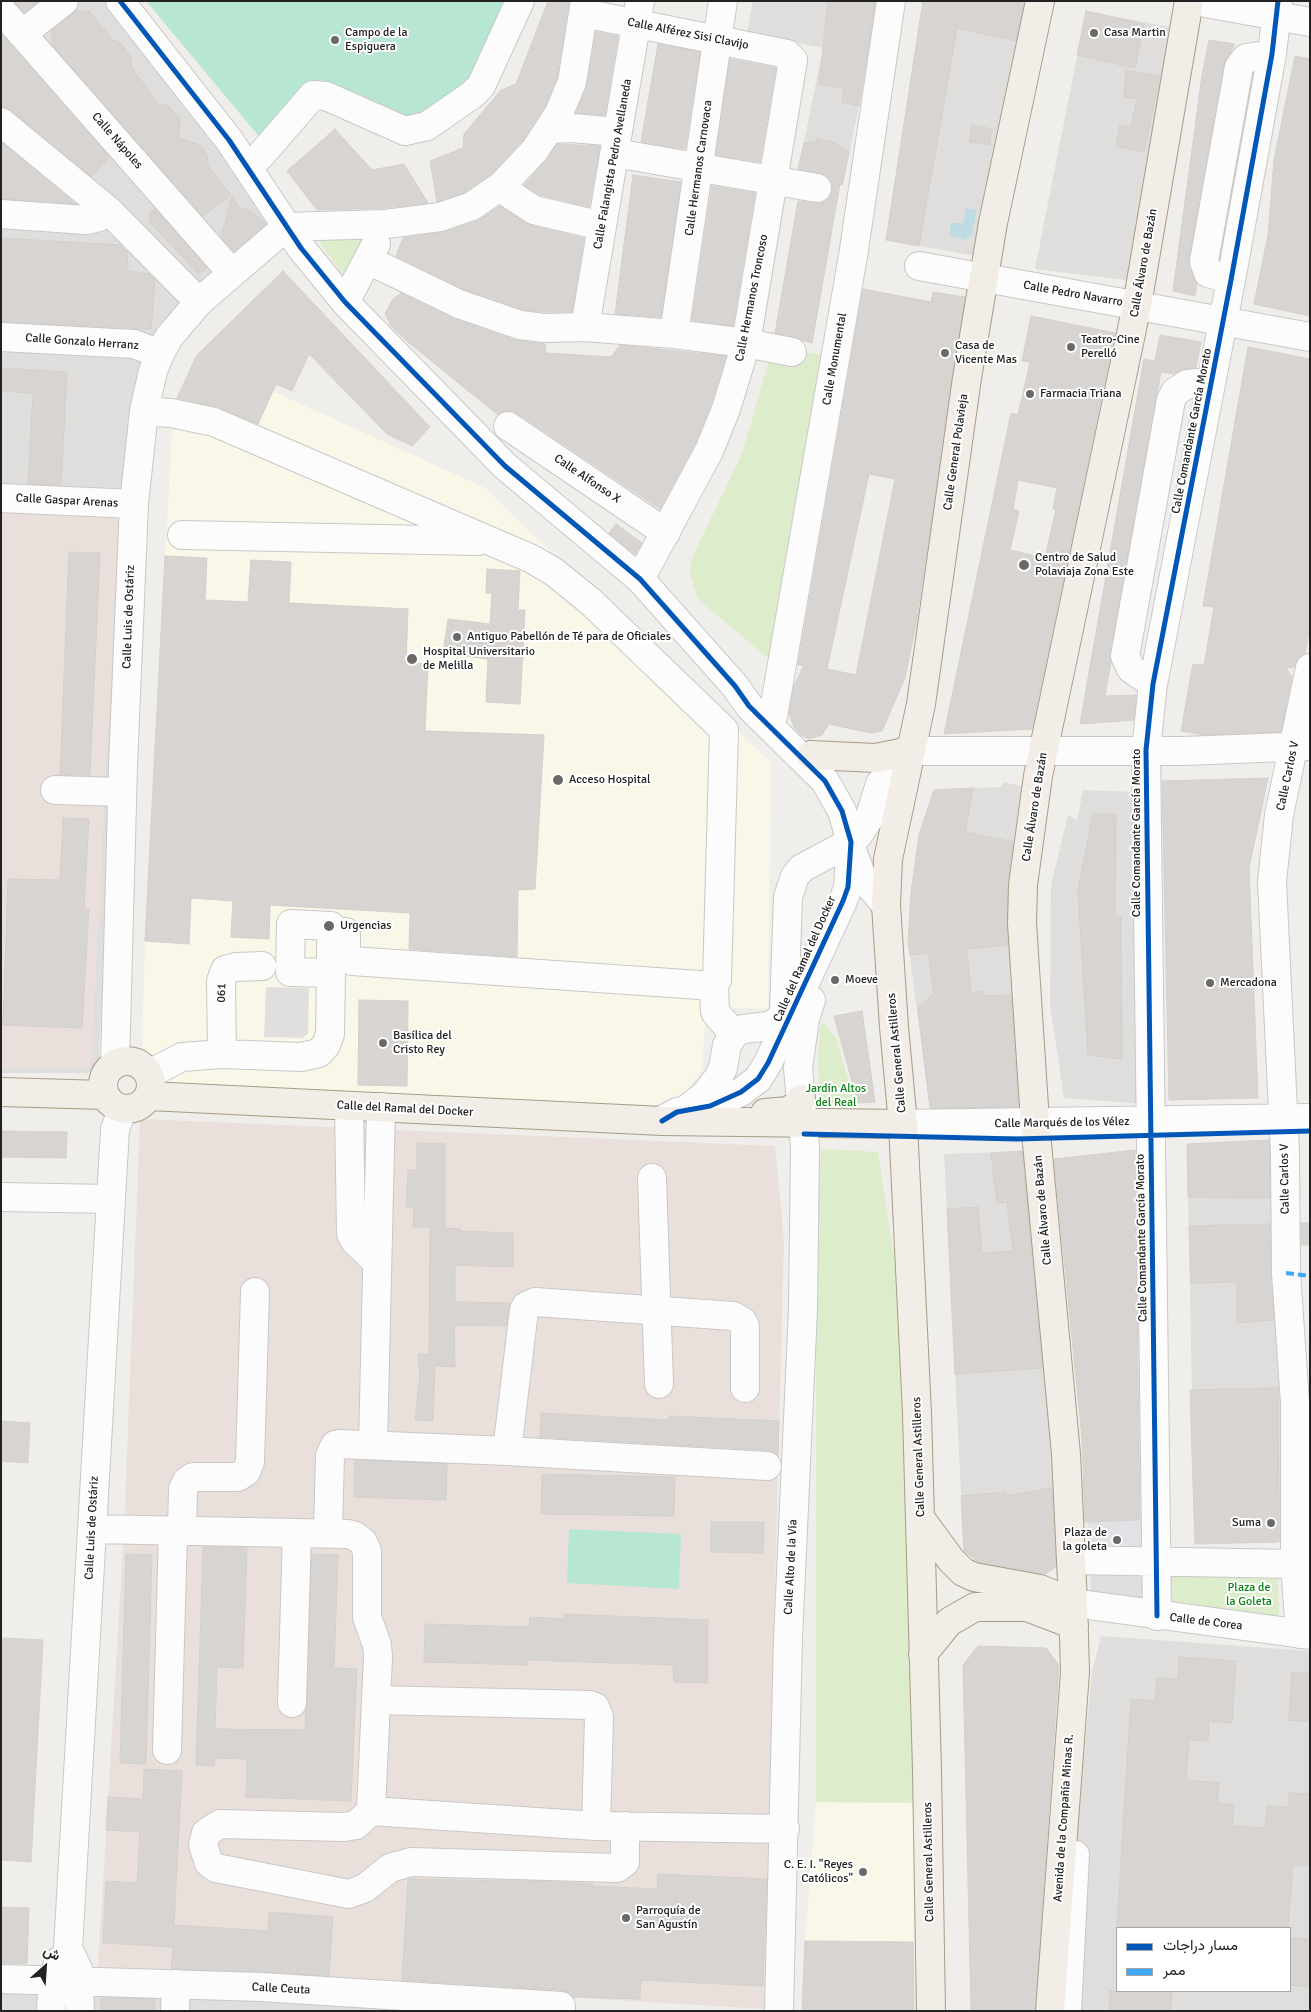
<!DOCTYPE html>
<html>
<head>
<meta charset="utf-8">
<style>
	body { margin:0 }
	#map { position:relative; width:1311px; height:2012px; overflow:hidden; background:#f0eeeb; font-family:Signika,Vazirmatn,sans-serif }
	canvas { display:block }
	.frame { position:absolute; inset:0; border:2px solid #222; pointer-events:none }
	.legend { position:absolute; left:1116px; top:1927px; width:175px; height:65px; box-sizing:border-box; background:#fff; border:1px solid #a7a7a7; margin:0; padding:6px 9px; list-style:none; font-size:15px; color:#222 }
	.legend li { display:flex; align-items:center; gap:10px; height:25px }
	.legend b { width:25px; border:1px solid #a7a7a7 }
	.north { position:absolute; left:20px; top:1942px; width:50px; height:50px; -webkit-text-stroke:4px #fff; paint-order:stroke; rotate:26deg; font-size:14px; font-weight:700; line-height:20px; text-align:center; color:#222 }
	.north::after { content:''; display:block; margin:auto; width:18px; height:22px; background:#222; clip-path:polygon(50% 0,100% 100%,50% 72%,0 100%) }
</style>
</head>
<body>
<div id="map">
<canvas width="1311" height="2012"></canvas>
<div class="frame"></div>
<ul class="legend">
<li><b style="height:6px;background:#0057b8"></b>مسار دراجات</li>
<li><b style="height:6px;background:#3fa9f5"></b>ممر</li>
</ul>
<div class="north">ش</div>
</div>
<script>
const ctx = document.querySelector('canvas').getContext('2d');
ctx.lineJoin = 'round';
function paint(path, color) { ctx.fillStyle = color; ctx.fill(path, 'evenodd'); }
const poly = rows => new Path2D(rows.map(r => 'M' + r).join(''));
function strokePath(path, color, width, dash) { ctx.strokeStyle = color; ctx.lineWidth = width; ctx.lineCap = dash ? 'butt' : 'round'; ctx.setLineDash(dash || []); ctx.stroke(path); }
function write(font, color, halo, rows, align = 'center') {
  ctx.font = font + ' Signika,sans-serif'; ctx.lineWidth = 4; ctx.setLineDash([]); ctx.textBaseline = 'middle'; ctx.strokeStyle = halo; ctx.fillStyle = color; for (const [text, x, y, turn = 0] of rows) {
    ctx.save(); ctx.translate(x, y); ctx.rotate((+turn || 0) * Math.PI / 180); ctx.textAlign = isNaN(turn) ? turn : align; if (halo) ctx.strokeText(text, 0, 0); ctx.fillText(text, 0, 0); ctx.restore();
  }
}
paint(poly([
	[1,1,109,1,281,225,181,314,130,500,98,1073,1,1073],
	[753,1,880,1,843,185,797,176,823,48,747,33],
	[923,1,1014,1,1035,6,982,257,886,240],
	[1086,11,1186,30,1134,281,1035,269],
	[1004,782,1033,789,1026,1107,930,1110,908,942,911,892,920,834,934,790,1001,787],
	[1083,790,1136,792,1145,1104,1064,1098,1050,1005,1051,885,1068,815,1077,820],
	[1276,1140,1285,1541,1195,1544,1187,1144],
	[1030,1151,1064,1486,1060,1565,1045,1574,1017,1580,988,1570,964,1551,944,1154],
	[1101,1636,1310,1651,1310,2011,1059,2011,1092,1672],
	[1117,1928,1290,1928,1290,1991,1117,1991],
	[1,1990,477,2011,1,2011]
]), '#dfdedc');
paint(poly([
	[196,356,485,488,771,763,768,1009,706,1007,702,1070,675,1106,141,1083,145,941,173,411],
	[816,1802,917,1803,913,1942,805,1941]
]), '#f8f7e8');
paint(poly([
	[1,509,119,515,91,1068,1,1068],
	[140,1119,775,1146,784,1241,764,2009,98,1969,124,1530]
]), '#eae0db');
paint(poly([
	[367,233,351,286,319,242],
	[773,346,823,355,769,659,698,599,690,575,691,562,696,549,742,454],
	[824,1023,837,1040,855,1105,847,1113,820,1114,818,1058,820,1026],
	[821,1149,878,1152,900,1295,917,1803,816,1802,816,1252],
	[1162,1567,1278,1568,1279,1627,1159,1614]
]), '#ddeccb');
paint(poly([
	[146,1,511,1,476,76,417,123,313,87,262,140],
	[569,1529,681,1534,679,1589,567,1583]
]), '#b7e6d2');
paint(poly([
	[266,987,309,988,308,1034,302,1038,264,1037],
	[1090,1565,1152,1569,1151,1613,1091,1601]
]), '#e0dfde');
paint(poly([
	[1146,1520,1146,1537,1141,1548,1097,1552,1089,1544,1088,1522]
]), '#e2e1e5');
paint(poly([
	[966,208,977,210,972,234,965,240,949,236,951,223,963,223]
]), '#bfdbe3');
const building = poly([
	[14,1,38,1,24,13,14,1],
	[548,1,569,1,557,78,545,106,523,140,491,174,465,192,437,202,430,161,463,148,464,134,501,90,516,84,548,1],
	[828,1,875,1,859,106,842,102,844,88,819,84,828,1],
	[923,1,1014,1,1024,3,1016,41,957,28,919,246,886,240,923,1],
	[76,11,89,11,113,40,121,43,131,58,131,67,159,105,166,104,180,118,179,138,200,145,207,155,208,166,231,195,203,216,52,45,52,30,76,11],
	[1086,11,1144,24,1135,68,1077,55,1086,11],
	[596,32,618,36,605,115,576,113,587,85,596,32],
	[1,34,109,157,92,177,11,110,1,107,1,34],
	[1209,40,1235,44,1224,64,1189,258,1189,266,1197,284,1195,296,1173,291,1202,75,1209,40],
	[658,44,700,52,685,149,641,142,658,44],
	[1295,56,1310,59,1310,316,1254,304,1268,235,1274,160,1295,56],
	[730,59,776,68,760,162,716,155,730,59],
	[1126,70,1160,76,1144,152,1116,146,1120,125,1131,127,1137,99,1124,97,1126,70],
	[972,125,992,129,989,145,969,142,972,125],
	[335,129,372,170,404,164,428,203,385,208,317,210,287,171,335,129],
	[817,139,835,143,849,152,842,185,840,184,812,343,775,333,798,201,822,203,829,198,832,191,832,183,827,176,798,169,804,143,816,142,817,139],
	[1,142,75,204,1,199,1,142],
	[557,144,600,146,589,207,540,195,524,185,546,161,557,144],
	[633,175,681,182,661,317,615,314,633,175],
	[712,186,755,193,733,326,692,320,712,186],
	[232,197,240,208,251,211,266,224,234,251,221,237,232,197],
	[500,206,530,225,584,238,572,312,545,312,524,310,465,290,396,256,403,238,445,232,477,221,500,206],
	[155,209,207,268,198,274,149,221,149,214,155,209],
	[1,238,120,245,127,252,128,271,149,274,155,280,151,329,1,321,1,238],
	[283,271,430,427,412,446,387,434,309,354,292,391,276,384,258,424,217,407,177,398,197,355,283,271],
	[863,289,931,302,933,292,965,297,916,624,905,678,882,731,870,733,829,724,822,735,809,739,801,735,794,727,789,714,794,686,804,665,798,665,863,289],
	[869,474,895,479,856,675,827,669,869,474],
	[401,293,454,319,515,340,545,344,546,353,611,357,620,345,726,356,711,404,695,444,660,509,517,413,509,410,498,415,408,342,391,326,385,314,393,299,401,293],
	[1031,316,1115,333,1032,729,944,734,1011,413,1018,415,1030,362,1022,361,1031,316],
	[1018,480,1057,488,1053,509,1056,509,1045,558,1010,550,1019,511,1013,509,1018,480],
	[1160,335,1201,342,1196,368,1185,369,1174,374,1161,372,1110,653,1111,662,1105,696,1136,695,1134,720,1080,724,1144,359,1155,361,1160,335],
	[1248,347,1310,359,1310,627,1305,653,1298,658,1294,667,1286,668,1292,677,1281,732,1205,735,1181,731,1193,664,1204,665,1214,607,1203,606,1248,347],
	[1,368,67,372,61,485,28,484,33,393,1,391,1,368],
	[616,524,642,543,635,555,609,533,616,524],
	[69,552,100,553,90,775,60,775,69,552],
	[165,556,207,558,205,600,248,602,251,560,291,562,289,603,408,609,406,663,428,664,425,731,544,735,535,889,518,890,517,957,409,949,410,913,270,905,269,939,231,937,233,901,191,898,189,944,145,941,165,556],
	[487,569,520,571,518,610,525,610,520,704,486,702,488,659,443,653,448,619,490,624,492,593,486,593,487,569],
	[1268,778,1249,868,1258,1098,1169,1100,1162,781,1268,778],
	[973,788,965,832,1013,842,1007,885,1008,945,967,949,971,993,983,991,984,996,1011,995,1018,1107,930,1108,918,1008,934,993,928,953,910,955,908,942,911,892,919,835,934,790,973,788],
	[1093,814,1116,814,1115,917,1121,917,1122,1059,1088,1055,1078,890,1093,814],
	[63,818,89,819,84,909,89,909,82,1028,3,1025,8,879,60,880,63,818],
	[359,1000,408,1001,407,1086,358,1085,359,1000],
	[862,1011,875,1102,858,1103,834,1016,862,1011],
	[1,1131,67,1132,66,1158,1,1157,1,1131],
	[1269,1140,1270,1198,1188,1197,1187,1144,1269,1140],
	[417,1143,445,1144,445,1228,461,1229,459,1231,513,1233,513,1267,455,1265,455,1302,510,1303,506,1326,454,1325,455,1367,435,1366,433,1421,415,1420,420,1375,418,1354,429,1354,430,1227,413,1227,414,1208,406,1207,408,1170,417,1170,417,1143],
	[1135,1150,1140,1520,1085,1522,1082,1438,1054,1159,1135,1150],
	[1022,1151,1042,1368,955,1374,947,1209,978,1207,982,1253,1013,1251,1007,1202,997,1203,991,1153,1022,1151],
	[1301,1223,1310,1223,1310,1245,1301,1245,1301,1223],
	[1270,1224,1274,1320,1237,1323,1237,1282,1191,1283,1189,1226,1270,1224],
	[1278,1388,1279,1542,1195,1544,1190,1390,1278,1388],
	[541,1413,669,1420,669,1416,779,1421,778,1455,768,1450,540,1437,541,1413],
	[1,1421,30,1423,28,1463,1,1461,1,1421],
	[355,1460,447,1464,446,1500,354,1497,355,1460],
	[542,1474,675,1477,674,1516,541,1514,542,1474],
	[1052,1488,1056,1567,1045,1574,979,1562,964,1551,961,1496,1006,1492,1006,1496,1052,1488],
	[711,1522,764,1522,763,1553,711,1552,711,1522],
	[203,1547,247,1548,243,1668,217,1667,215,1729,305,1730,312,1554,338,1555,334,1668,357,1669,351,1801,246,1797,247,1759,215,1758,214,1766,196,1765,203,1547],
	[126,1554,152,1555,146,1764,120,1763,126,1554],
	[564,1614,708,1620,708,1683,674,1682,673,1665,527,1660,528,1665,424,1662,425,1624,529,1627,530,1617,564,1619,564,1614],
	[1,1638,43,1640,31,1862,1,1860,1,1638],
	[978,1646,1046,1648,1059,1665,1035,2011,971,2011,963,1665,978,1646],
	[1179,1657,1236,1661,1232,1723,1209,1721,1208,1741,1189,1740,1186,1780,1219,1783,1217,1803,1234,1805,1232,1826,1265,1828,1267,1806,1288,1807,1289,1793,1310,1794,1310,1866,1293,1865,1288,1928,1117,1928,1131,1699,1155,1701,1157,1678,1178,1679,1179,1657],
	[1292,1672,1310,1673,1310,1722,1289,1720,1292,1672],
	[144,1769,182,1771,174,1925,268,1931,269,1912,333,1917,329,1976,171,1969,173,1947,103,1943,106,1881,137,1883,140,1832,106,1830,108,1797,143,1799,144,1769],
	[658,1874,767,1879,763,1986,641,1980,640,1999,573,1997,562,1990,402,1980,408,1879,558,1882,593,1884,592,1886,657,1889,658,1874],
	[1,1907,29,1908,27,1964,1,1963,1,1907],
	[1290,1938,1310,1939,1310,1987,1290,1985,1290,1938],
	[805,1941,913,1942,914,2011,802,2011,805,1941],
	[1110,1991,1172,1991,1171,2011,1109,2011,1110,1991],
	[101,1998,155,1999,154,2011,101,2011,101,1998]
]);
paint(building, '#d7d4d2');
strokePath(building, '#d3d0cc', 1);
const minor = poly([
	[120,1,229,140,301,248,345,302,505,466,640,579,735,686,749,706,825,781,842,811,851,842,848,887,843,901,768,1063,758,1079,741,1092,710,1106,677,1112,664,1119],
	[1195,1,1310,22],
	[1,10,232,273],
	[583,13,787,54,793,60,746,343,738,370,726,409,709,451,640,579],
	[22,34,64,1],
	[1,122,109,211,199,302],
	[550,129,572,128,618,132],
	[615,153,817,188],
	[248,167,261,155,313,95,326,96,405,131,427,126,473,94,481,86,520,1],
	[501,186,511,195,534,210,602,226],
	[1,214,86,220,99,217,109,211],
	[368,260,459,304,520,325,544,328,585,327,674,334,746,343,792,352],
	[919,266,1310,337],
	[1231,280,1208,273,1204,261,1239,67,1246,58,1272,54],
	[345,302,376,244],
	[585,327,640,1],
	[674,334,723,1],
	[1,337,134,344,160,354],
	[144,411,171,413,214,422,532,559,554,572,591,602,724,730,717,980,714,986,352,961,346,956,346,932],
	[508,426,666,533],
	[1,498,134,504],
	[182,535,478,541],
	[1153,684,1131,669,1125,656,1171,400,1175,392,1187,384,1211,382],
	[773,716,853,256,891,1],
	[55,790,122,792],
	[852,850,862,877,886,905],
	[714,986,715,1012,734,1034],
	[222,1054,221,981,225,970,236,967,262,966],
	[115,1064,123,766,134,504,144,411,153,371,160,354,169,337,199,302,286,227,386,224,440,217,472,206,501,186,535,150,559,113,572,82,585,1],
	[149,1074,182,1057,222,1054,301,1057,319,1053,326,1045,330,1034,331,973,331,926,291,924,290,972,331,973],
	[349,1106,351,1234,355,1241,377,1262],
	[688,1108,704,1096,718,1078,723,1068,727,1045,734,1034,743,1029,770,1026,781,1018,784,1011,788,897,795,876,802,868,851,842,859,834,869,819,880,784,891,769,910,751,1184,751,1310,746],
	[903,1124,1310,1118],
	[652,1178,659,1384],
	[1,1197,111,1199],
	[373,1445,381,1107],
	[507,1451,524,1310,526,1306,535,1302,733,1316,742,1321,745,1326,745,1388],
	[92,1529,348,1534,355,1536,363,1542,367,1551,367,1617,377,1645,378,1657,371,1811,356,1825,344,1827,220,1824,206,1833,203,1845,209,1863,216,1868,349,1894,365,1888,390,1868,411,1862,617,1868,625,1862,625,1826],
	[182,1531,183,1489,187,1481,193,1477,238,1477,246,1472,250,1462,255,1292],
	[328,1533,330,1455,335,1445,339,1444,507,1451,767,1466],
	[1071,1560,1295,1564],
	[1073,1603,1310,1635],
	[1157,1616,1146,750,1153,684,1231,280,1272,54,1278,1],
	[1300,1634,1295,1564,1295,1403,1286,1273,1285,1152,1272,882,1279,815,1310,668],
	[376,1700,590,1705,595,1707,599,1717,596,1826],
	[292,1703,297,1533],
	[167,1750,173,1531],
	[371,1811,596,1826,785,1829],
	[1,1979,262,1987,561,2006,561,2011],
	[51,2011,53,1979,59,1961],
	[80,2011,78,1969,68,1948,115,1129,123,1109],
	[175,2011,176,1984],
	[779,2011,788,1639,803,1309,805,1148,798,1068,805,1019,811,1000],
	[1067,2011,1075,1855]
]);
const major = poly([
	[811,755,876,758,910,751],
	'103 1085a24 24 0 1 1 48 0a24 24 0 1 1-48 0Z',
	[1,1092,105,1095],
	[149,1096,662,1121,903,1124],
	[765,1113,788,1111,799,1104,801,1099],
	[921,1519,951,1560,963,1572,974,1577,1040,1589,1073,1603],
	[923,1654,949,1622,975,1607,1027,1607,1074,1625],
	[931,2011,927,1770,917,1413,903,1124,894,1027,886,905,888,859,921,704,967,378,993,223,1040,1],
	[1050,2011,1075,1672,1073,1603,1066,1454,1035,1122,1022,923,1023,885,1038,776,1137,305,1189,1]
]);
strokePath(minor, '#c9c8c7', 30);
strokePath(major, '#a79c86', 30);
strokePath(minor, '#fdfcfc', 28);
strokePath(major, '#f3ede7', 28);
strokePath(poly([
	[1286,1273,1310,1276]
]), '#3fa9f5', 4, [8, 4]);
strokePath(poly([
	[120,1,229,140,301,248,345,302,505,466,640,579,735,686,749,706,825,781,842,811,851,842,848,887,843,901,768,1063,758,1079,741,1092,710,1106,677,1112,662,1121],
	[804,1134,1017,1139,1310,1131],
	[1157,1616,1146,750,1153,684,1231,280,1272,54,1278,1]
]), '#0057b8', 5);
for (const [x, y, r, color] of [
	[1094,33,5,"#6a6968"],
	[335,40,5,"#6a6968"],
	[1071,347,5,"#6a6968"],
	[945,353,5,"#6a6968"],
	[1030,394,5,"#6a6968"],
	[1024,565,6,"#6a6968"],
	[457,637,5,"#6a6968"],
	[412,659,6,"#6a6968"],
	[558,780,6,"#6a6968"],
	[329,926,6,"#6a6968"],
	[835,980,5,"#6a6968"],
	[1210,983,5,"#6a6968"],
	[383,1043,5,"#6a6968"],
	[1271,1523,5,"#6a6968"],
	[1117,1540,5,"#6a6968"],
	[863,1872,5,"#6a6968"],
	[626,1918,5,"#6a6968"]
]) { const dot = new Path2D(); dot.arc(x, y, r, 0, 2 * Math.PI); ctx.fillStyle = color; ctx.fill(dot); strokePath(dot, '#fff', 2); }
write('12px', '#222', '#fff', [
	["Campo de la",345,33],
	["Espiguera",345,47],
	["Casa Martin",1104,33],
	["Teatro-Cine",1081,340],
	["Perelló",1081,354],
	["Casa de",955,346],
	["Vicente Mas",955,360],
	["Farmacia Triana",1040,394],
	["Centro de Salud",1035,558],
	["Polaviaja Zona Este",1035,572],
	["Antiguo Pabellón de Té para de Oficiales",467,637],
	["Hospital Universitario",423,652],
	["de Melilla",423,666],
	["Acceso Hospital",569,780],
	["Urgencias",340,926],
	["Moeve",845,980],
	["Mercadona",1220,983],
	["Basílica del",393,1036],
	["Cristo Rey",393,1050],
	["Suma",1261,1523,"right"],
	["Plaza de",1107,1533,"right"],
	["la goleta",1107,1547,"right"],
	["C. E. I. \"Reyes",853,1865,"right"],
	["Católicos\"",853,1879,"right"],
	["Parroquía de",636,1911],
	["San Agustín",636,1925]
], 'left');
write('12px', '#222', '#fff', [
	["Calle Alférez Sisi Clavijo",688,34,11],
	["Calle Nápoles",117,141,49],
	["Calle Falangista Pedro Avellaneda",613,164,-80],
	["Calle Hermanos Carnovaca",699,168,-82],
	["Calle Álvaro de Bazán",1144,263,-80],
	["Calle Pedro Navarro",1073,294,10],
	["Calle Hermanos Troncoso",752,298,-79],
	["Calle Gonzalo Herranz",82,342,4],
	["Calle Monumental",835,359,-80],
	["Calle Comandante García Morato",1192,431,-79],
	["Calle General Polavieja",956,452,-82],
	["Calle Alfonso X",587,479,34],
	["Calle Gaspar Arenas",67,501,3],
	["Calle Luis de Ostáriz",129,617,-88],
	["Calle Carlos V",1288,776,-78],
	["Calle Álvaro de Bazán",1035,807,-81],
	["Calle Comandante García Morato",1137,833,-90],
	["Calle del Ramal del Docker",805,959,-66],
	["061",222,993,-88],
	["Calle General Astilleros",897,1053,-95],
	["Calle del Ramal del Docker",405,1109,3],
	["Calle Marqués de los Vélez",1062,1123,-1],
	["Calle Carlos V",1285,1179,-91],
	["Calle Álvaro de Bazán",1043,1210,-95],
	["Calle Comandante García Morato",1142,1238,-91],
	["Calle General Astilleros",919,1457,-92],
	["Calle Luis de Ostáriz",92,1528,-87],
	["Calle Alto de la Vía",791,1567,-87],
	["Calle de Corea",1206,1622,7],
	["Avenida de la Compañía Minas R.",1064,1818,-86],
	["Calle General Astilleros",929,1862,-91],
	["Calle Ceuta",281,1989,3]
]);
write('12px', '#0c8416', '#fff', [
	["Jardín Altos",836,1089],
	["del Real",836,1103],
	["Plaza de",1249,1588],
	["la Goleta",1249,1602]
]);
</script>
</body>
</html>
